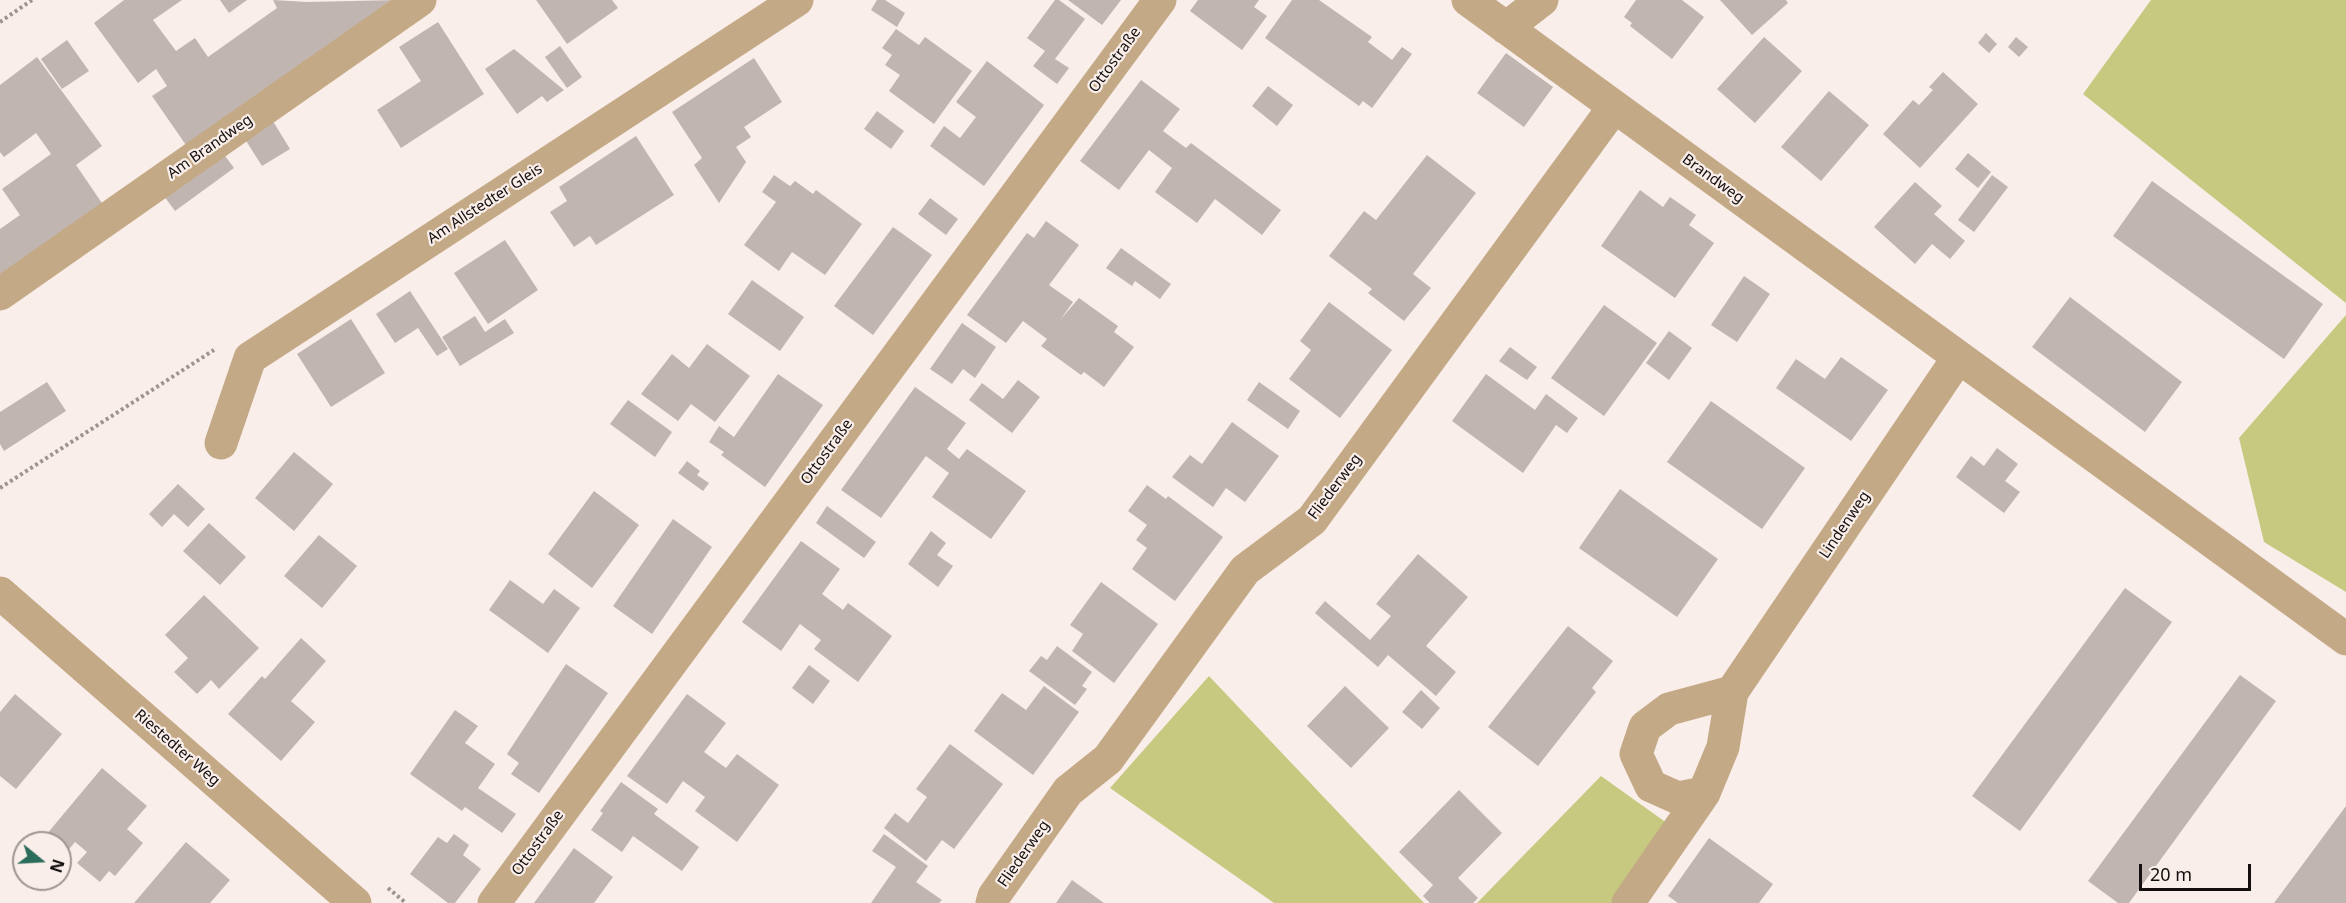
<!DOCTYPE html>
<html>
<head>
<meta charset="utf-8">
<style>
	body { margin:0 }
	#map { position:relative; width:2346px; height:903px; overflow:hidden; background:#faeeea; font-family:"Noto Sans",sans-serif }
	canvas { display:block }
	.north { position:absolute; left:12px; top:831px; width:60px; height:60px; box-sizing:border-box; background:#faeeea; border:2px solid #9e9592; border-radius:50%; rotate:108deg; font-size:16px; font-weight:700; line-height:24px; text-align:center; color:#130f0e }
	.north::after { content:''; display:block; margin:auto; width:21px; height:27px; background:#2c6c5a; clip-path:polygon(50% 0,100% 100%,50% 72%,0 100%) }
	.scale { position:absolute; left:2139px; top:864px; width:112px; height:27px; box-sizing:border-box; border:3px solid #130f0e; border-top:0; padding-left:8px; font-size:18px; line-height:21px; white-space:nowrap; color:#130f0e; -webkit-text-stroke:4px #faeeea; paint-order:stroke }
</style>
</head>
<body>
<div id="map">
<canvas width="2346" height="903"></canvas>
<div class="north">N</div>
<div class="scale">20 m</div>
</div>
<script>
const ctx = document.querySelector('canvas').getContext('2d');
ctx.lineJoin = 'round';
function paint(path, color) { ctx.fillStyle = color; ctx.fill(path, 'evenodd'); }
const poly = rows => new Path2D(rows.map(r => 'M' + r).join(''));
function strokePath(path, color, width, dash) { ctx.strokeStyle = color; ctx.lineWidth = width; ctx.lineCap = dash ? 'butt' : 'round'; ctx.setLineDash(dash || []); ctx.stroke(path); }
function write(font, color, halo, rows, align = 'center') {
  ctx.font = font + ' "Noto Sans",sans-serif'; ctx.lineWidth = 4.5; ctx.setLineDash([]); ctx.textBaseline = 'middle'; ctx.strokeStyle = halo; ctx.fillStyle = color; for (const [text, x, y, turn = 0] of rows) {
    ctx.save(); ctx.translate(x, y); ctx.rotate((+turn || 0) * Math.PI / 180); ctx.textAlign = isNaN(turn) ? turn : align; if (halo) ctx.strokeText(text, 0, 0); ctx.fillText(text, 0, 0); ctx.restore();
  }
}
paint(poly([
	[2151,0,2346,0,2346,303,2083,94],
	[2346,315,2346,592,2264,542,2239,438],
	[1209,676,1424,903,1274,903,1110,788],
	[1601,776,1671,826,1619,903,1477,903]
]), '#c6c97f');
paint(poly([
	[124,0,182,0,153,20,176,51,195,38,208,57,277,8,273,0,307,2,397,0,188,148,152,96,167,86,156,69,138,83,94,23],
	[220,0,247,0,229,13],
	[536,0,612,0,618,8,567,44],
	[877,0,885,0,905,13,897,27,871,10],
	[1055,0,1059,0,1085,19,1055,59,1069,68,1057,84,1033,66,1045,51,1027,38],
	[1068,0,1121,0,1102,25],
	[1198,0,1259,0,1254,7,1267,16,1242,50,1190,11],
	[1292,0,1319,0,1372,37,1368,42,1392,60,1402,47,1412,54,1372,108,1363,101,1359,106,1265,38],
	[1636,0,1682,0,1704,17,1672,59,1630,26,1632,23,1624,17],
	[1720,0,1786,0,1788,3,1752,35],
	[438,22,484,94,401,148,377,110,421,81,399,47],
	[896,29,919,45,925,37,972,71,934,124,889,91,900,75,885,65,892,55,882,48],
	[1986,33,1997,44,1989,53,1978,43],
	[1764,37,1802,71,1755,123,1717,89],
	[2016,37,2028,47,2019,57,2008,47],
	[67,40,89,71,62,89,41,59],
	[560,46,582,77,567,88,545,57],
	[514,49,564,90,547,102,542,96,517,114,485,69],
	[1506,53,1553,87,1524,127,1477,93],
	[37,57,102,146,76,165,104,206,0,281,0,229,20,215,2,189,51,154,36,133,4,157,0,152,0,85],
	[754,58,782,102,744,127,751,137,736,147,746,162,719,203,694,165,702,158,672,112],
	[987,61,1044,105,984,186,930,146,944,126,960,138,976,117,956,102],
	[1943,72,1978,104,1920,168,1883,134,1913,100,1919,105,1933,90,1929,87],
	[1141,80,1180,109,1163,131,1186,148,1191,143,1281,210,1262,235,1215,199,1197,223,1155,192,1172,168,1149,150,1119,190,1080,161],
	[1268,86,1293,105,1277,126,1252,106],
	[1829,91,1869,125,1821,181,1781,147],
	[877,111,904,131,891,149,864,129],
	[271,118,290,149,262,166,243,136],
	[636,136,674,195,596,245,590,236,574,247,550,212,567,201,559,187],
	[220,149,234,168,175,211,161,192],
	[1968,153,1991,172,1978,188,1955,169],
	[1427,155,1476,193,1413,274,1431,288,1404,321,1368,293,1372,289,1329,256,1364,211,1376,220],
	[774,175,790,186,795,181,813,194,816,190,862,224,825,275,792,252,779,271,744,245,776,202,762,192],
	[1992,175,2008,187,1974,232,1958,220],
	[2152,181,2323,304,2284,359,2113,236],
	[1915,182,1942,206,1934,214,1965,241,1950,259,1932,244,1915,264,1874,227],
	[1640,190,1663,207,1670,197,1696,215,1689,225,1714,243,1675,298,1601,246],
	[930,198,958,219,946,235,918,214],
	[1046,221,1079,245,1049,285,1073,302,1060,320,1079,298,1118,326,1114,332,1134,347,1104,387,1084,372,1081,375,1041,346,1047,339,1023,321,1006,343,967,315,1027,233,1034,238],
	[893,227,932,255,873,335,834,306],
	[505,240,538,290,488,324,454,273],
	[1121,248,1171,284,1160,299,1135,281,1132,286,1106,268],
	[1744,276,1770,294,1737,342,1711,325],
	[752,280,804,317,780,351,728,314],
	[410,291,448,349,437,356,418,328,395,343,376,314],
	[2070,297,2182,382,2145,432,2032,347],
	[1329,302,1392,350,1340,418,1289,379,1311,350,1300,341],
	[1604,305,1657,343,1604,416,1551,378],
	[475,316,485,332,505,319,514,333,460,366,442,337],
	[351,319,385,373,331,407,297,354],
	[962,323,996,347,975,378,963,369,952,384,930,369],
	[1669,331,1692,348,1669,380,1646,363],
	[707,344,750,376,715,422,691,404,678,421,641,394,672,354,689,368],
	[1510,347,1537,367,1527,380,1499,361],
	[1841,357,1888,390,1851,441,1776,388,1796,359,1825,379],
	[778,374,823,405,765,487,721,455,724,452,709,442,719,426,734,437],
	[1486,374,1535,410,1546,394,1578,418,1567,433,1556,425,1523,473,1452,421],
	[1018,380,1040,397,1012,433,969,400,982,383,1003,399],
	[47,382,66,411,4,451,0,444,0,412],
	[1259,382,1300,411,1288,429,1247,400],
	[915,387,966,423,947,449,959,459,967,449,1026,491,991,539,932,497,949,473,926,456,881,518,841,490],
	[628,400,672,432,655,457,610,424],
	[1711,401,1805,468,1762,529,1667,462],
	[1232,422,1279,456,1245,502,1226,488,1213,507,1172,477,1190,455,1202,464],
	[1997,448,2018,464,2005,481,2020,492,2004,513,1956,477,1971,456,1984,466],
	[294,452,333,484,294,531,255,498],
	[687,461,700,471,697,475,709,483,703,491,678,473],
	[178,484,205,509,188,527,174,514,162,527,149,514],
	[1147,485,1166,499,1168,496,1223,537,1175,601,1132,569,1147,548,1136,540,1147,525,1128,511],
	[1620,489,1718,559,1677,617,1579,548],
	[594,491,639,525,592,588,548,554],
	[827,506,876,542,864,558,816,523],
	[673,519,712,547,652,634,613,606],
	[209,523,246,557,220,585,183,551],
	[931,531,946,543,937,555,953,566,938,587,908,564],
	[319,535,357,566,322,608,284,576],
	[801,541,840,569,822,594,843,610,848,603,892,636,858,682,814,649,821,640,800,624,781,651,742,622],
	[1418,554,1468,597,1426,646,1456,672,1436,696,1388,655,1378,667,1315,613,1325,601,1370,640,1391,616,1376,604],
	[510,580,543,604,554,589,580,608,548,653,489,610],
	[1101,582,1158,624,1114,683,1072,651,1083,634,1070,625],
	[2125,588,2172,622,2020,831,1972,796],
	[204,595,259,648,219,689,211,680,197,694,174,672,188,658,165,635],
	[1568,626,1613,661,1592,688,1596,692,1538,766,1488,727],
	[301,638,326,661,291,701,315,722,281,761,228,714,262,676,265,679],
	[1057,646,1092,672,1082,686,1087,689,1075,705,1029,671,1041,656,1047,660],
	[566,664,608,693,539,793,511,774,519,763,507,754],
	[809,665,830,681,813,704,792,688],
	[2240,675,2276,701,2129,903,2118,903,2088,881],
	[1044,686,1079,712,1033,775,974,731,1002,693,1026,710],
	[1345,686,1389,728,1351,768,1307,726],
	[1421,690,1440,708,1422,729,1402,712],
	[15,694,62,734,16,789,0,776,0,712],
	[687,694,726,723,704,752,726,768,737,754,779,785,737,842,695,811,705,797,683,781,667,804,627,776],
	[455,710,478,726,465,743,495,764,478,788,516,814,502,833,465,807,462,811,410,774],
	[950,744,1003,784,954,849,942,840,926,861,884,828,895,813,908,823,927,797,916,789],
	[102,768,147,806,127,829,143,843,115,876,109,871,100,882,77,863,87,852,75,842,66,853,60,847,60,843,55,843,46,835],
	[621,782,658,809,654,814,699,847,682,871,633,836,622,852,591,830,603,813,600,811],
	[1459,790,1502,833,1458,878,1478,898,1473,903,1430,903,1423,896,1433,885,1399,852],
	[2346,806,2346,903,2274,903],
	[454,834,469,845,463,855,481,869,455,903,448,903,410,874,438,837,447,843],
	[884,834,928,866,916,882,942,900,939,903,871,903,896,867,872,851],
	[1709,838,1773,884,1759,903,1678,903,1668,896],
	[186,842,230,880,210,903,134,903],
	[574,848,613,877,594,903,534,903],
	[1072,880,1104,903,1056,903]
]), '#c0b5b0');
strokePath(poly([
	[0,22,32,0],
	[0,488,214,350],
	[388,888,406,903]
]), '#9d9491', 4, [3, 3]);
strokePath(poly([
	[1468,0,2346,639],
	[1506,28,1542,0],
	[0,294,420,0],
	[221,443,250,358,797,0],
	[0,593,355,903],
	[1732,692,1723,747,1704,793,1678,798,1651,786,1636,754,1645,727,1669,709,1732,692,1958,358],
	[494,903,1160,0],
	[992,903,994,896,1068,791,1108,759,1245,570,1312,520,1614,107],
	[1628,903,1704,793]
]), '#c4a986', 33);
write('15px', '#130f0e', '#faeeea', [
	["Ottostraße",1115,60,-54],
	["Am Brandweg",210,147,-35],
	["Brandweg",1713,179,36],
	["Am Allstedter Gleis",485,204,-33],
	["Ottostraße",827,452,-54],
	["Fliederweg",1335,487,-53],
	["Lindenweg",1845,525,-56],
	["Riestedter Weg",177,748,41],
	["Ottostraße",538,843,-54],
	["Fliederweg",1024,854,-55]
]);
</script>
</body>
</html>
